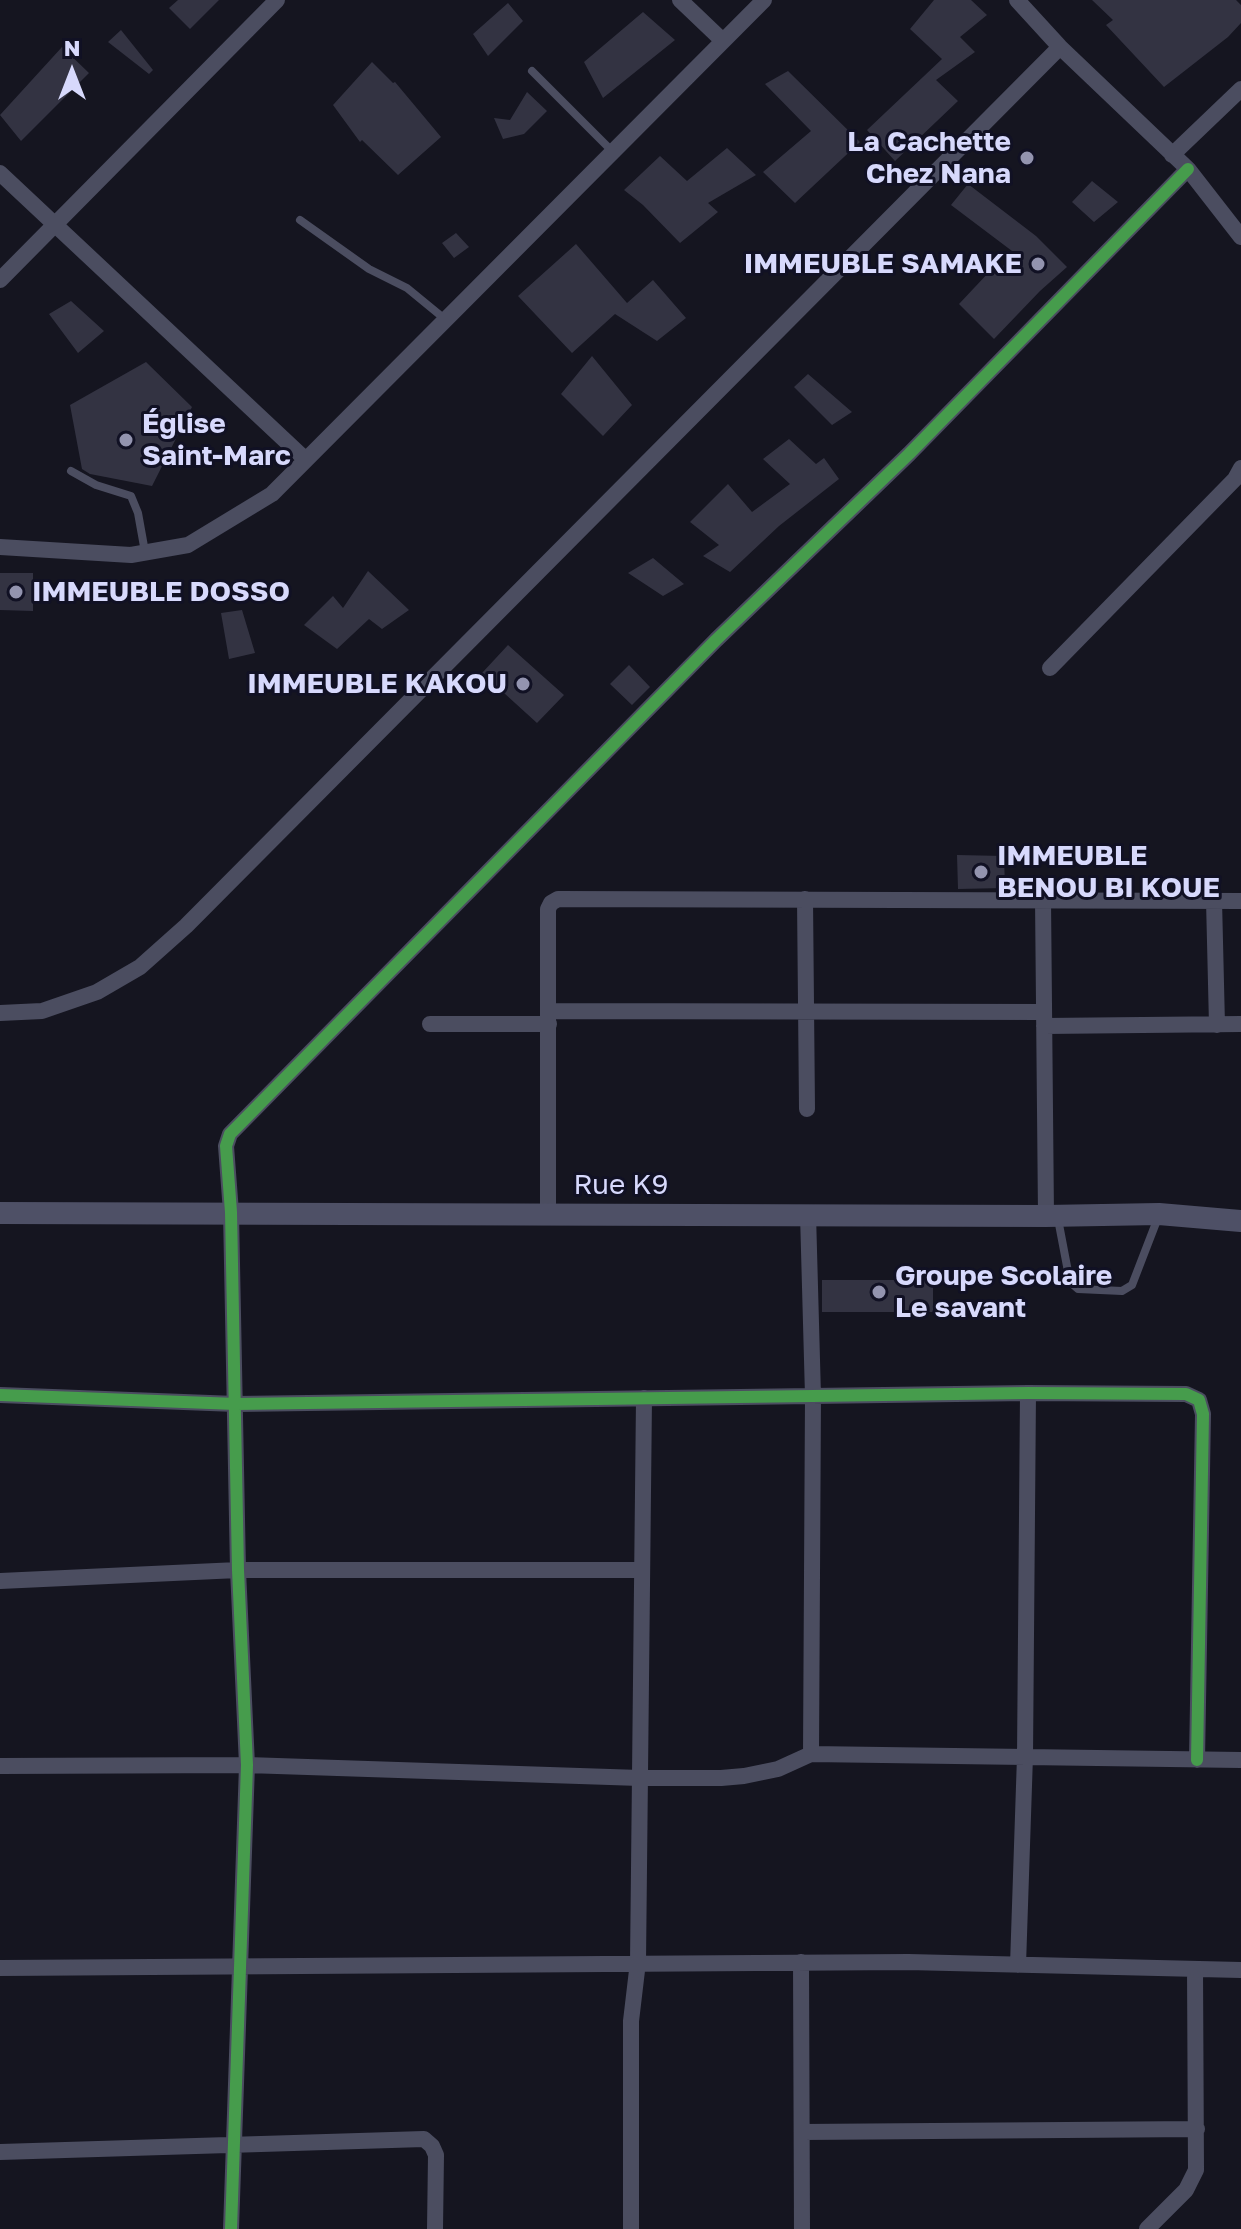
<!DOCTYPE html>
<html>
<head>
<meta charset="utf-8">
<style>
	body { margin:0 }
	#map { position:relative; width:1241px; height:2229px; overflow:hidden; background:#151520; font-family:"Golos Text",sans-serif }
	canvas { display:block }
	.north { position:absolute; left:32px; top:32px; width:80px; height:80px; -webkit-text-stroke:6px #111124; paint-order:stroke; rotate:0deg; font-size:22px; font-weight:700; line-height:32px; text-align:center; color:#d7d9fc }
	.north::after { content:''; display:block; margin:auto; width:28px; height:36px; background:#d7d9fc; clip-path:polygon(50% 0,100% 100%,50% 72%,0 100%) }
</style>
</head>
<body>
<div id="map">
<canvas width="1241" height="2229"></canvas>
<div class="north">N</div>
</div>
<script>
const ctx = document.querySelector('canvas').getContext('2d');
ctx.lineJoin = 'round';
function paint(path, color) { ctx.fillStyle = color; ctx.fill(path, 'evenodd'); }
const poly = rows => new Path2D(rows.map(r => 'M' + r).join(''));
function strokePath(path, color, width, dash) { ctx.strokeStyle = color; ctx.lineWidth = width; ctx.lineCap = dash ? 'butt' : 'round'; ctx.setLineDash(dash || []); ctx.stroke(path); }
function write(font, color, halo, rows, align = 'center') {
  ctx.font = font + ' "Golos Text",sans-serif'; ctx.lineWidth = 6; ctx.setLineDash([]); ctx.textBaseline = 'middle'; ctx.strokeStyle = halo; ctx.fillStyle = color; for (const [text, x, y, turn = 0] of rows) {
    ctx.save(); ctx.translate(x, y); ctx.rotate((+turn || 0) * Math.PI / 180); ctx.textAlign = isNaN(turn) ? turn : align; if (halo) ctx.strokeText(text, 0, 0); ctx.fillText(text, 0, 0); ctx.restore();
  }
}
paint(poly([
	[178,0,219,0,190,29,169,8],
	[934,0,971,0,987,15,960,37,975,52,936,80,958,101,895,161,867,130,942,59,910,29],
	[1092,0,1236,0,1241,5,1241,23,1228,37,1164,87,1106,25,1113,20],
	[508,3,523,21,488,56,473,34],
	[643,12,675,40,603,98,584,62],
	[121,30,153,70,149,74,108,42],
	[62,47,89,73,21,141,0,115],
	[372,62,393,83,395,82,441,137,398,175,362,140,360,142,333,105],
	[788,71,860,142,795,203,763,172,811,131,765,84],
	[527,92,547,111,524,134,503,139,494,118,510,120],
	[727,148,756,175,708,203,718,212,680,243,643,205,624,190,660,156,687,181],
	[1092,181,1118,202,1094,222,1072,202],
	[968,184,1036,236,1067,267,1040,291,994,339,959,304,990,271,993,275,1016,254,951,205],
	[456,233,469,247,454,258,442,243],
	[576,244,627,303,653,280,686,318,657,341,615,314,572,353,518,296],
	[71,301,104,331,78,353,49,314],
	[592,356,632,405,603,436,561,394],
	[146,362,192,407,152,486,90,474,82,469,70,405],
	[808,374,852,412,832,425,794,387],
	[789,439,816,464,824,458,839,479,779,526,730,572,703,556,719,545,690,522,728,484,752,512,790,484,763,459],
	[653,558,684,584,663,596,628,573],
	[368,571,409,610,382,629,369,619,337,649,304,625,333,596,343,608],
	[0,573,33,573,33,611,0,610],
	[242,610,255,653,229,659,221,613],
	[508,645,564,695,537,723,482,673],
	[629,665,650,687,632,705,610,684],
	[957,855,1004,856,1005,888,958,889],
	[822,1280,933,1280,933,1312,822,1312]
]), '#333342');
strokePath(poly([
	[532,71,613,152],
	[300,220,369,269,407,288,446,320],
	[71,471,96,485,131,496,138,513,145,552],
	[1058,1219,1070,1282,1078,1289,1122,1291,1132,1285,1159,1215]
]), '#4b4d60', 8);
strokePath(poly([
	[680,0,723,41],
	[1017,0,1060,47,1188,169,1241,237],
	[1172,155,1241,89],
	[0,173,306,460],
	[0,280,277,0],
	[0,547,131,555,188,545,272,494,764,0],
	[1050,668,1235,479,1241,468],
	[805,899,807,1109],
	[1043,899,1046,1216],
	[1214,900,1217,1025],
	[549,1011,1044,1012],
	[0,1013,42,1011,97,992,140,967,186,926,1060,47],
	[430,1024,549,1024],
	[1044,1026,1241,1024],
	[808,1214,813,1396,811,1754],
	[548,1215,548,909,551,903,558,899,1241,901],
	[0,1395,236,1404,1028,1393,1186,1394,1199,1400,1203,1414,1197,1760],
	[0,1581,238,1570,642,1570],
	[0,1766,247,1765,640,1778,721,1778,744,1776,778,1769,811,1754,1241,1760],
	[801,1962,802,2229],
	[1018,1965,1025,1756,1028,1393],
	[0,1968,908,1962,1241,1970],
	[802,2132,1197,2129],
	[0,2152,424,2139,432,2146,436,2155,435,2229],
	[231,2229,247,1765,238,1570,231,1212,226,1146,230,1134,716,640,909,454,1188,169],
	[631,2229,631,2021,638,1962,644,1398],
	[1147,2229,1186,2190,1196,2170,1195,1969]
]), '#4b4d60', 16);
strokePath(poly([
	[0,1213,1046,1216,1159,1214,1241,1221]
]), '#4e5066', 22);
strokePath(poly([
	[0,1395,236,1404,1028,1393,1186,1394,1199,1400,1203,1414,1197,1760],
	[231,2229,247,1765,238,1570,231,1212,226,1146,230,1134,716,640,909,454,1188,169]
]), '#469c4c', 12);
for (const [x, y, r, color] of [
	[1027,158,8,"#9394af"],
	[1038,264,8,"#9394af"],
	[126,440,8,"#9394af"],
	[16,592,8,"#9394af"],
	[523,684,8,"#9394af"],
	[981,872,8,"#9394af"],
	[879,1292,8,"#9394af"]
]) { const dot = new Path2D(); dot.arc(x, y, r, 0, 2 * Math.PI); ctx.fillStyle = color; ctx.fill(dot); strokePath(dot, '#111124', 3); }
write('bold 28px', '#d7d9fc', '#111124', [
	["La Cachette",1011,142,"right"],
	["Chez Nana",1011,174,"right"],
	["IMMEUBLE SAMAKE",1022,264,"right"],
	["Église",142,424],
	["Saint-Marc",142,456],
	["IMMEUBLE DOSSO",32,592],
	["IMMEUBLE KAKOU",507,684,"right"],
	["IMMEUBLE",997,856],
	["BENOU BI KOUE",997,888],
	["Groupe Scolaire",895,1276],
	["Le savant",895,1308]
], 'left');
write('28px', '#d7d9fc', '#111124', [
	["Rue K9",621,1185]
]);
</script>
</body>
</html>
